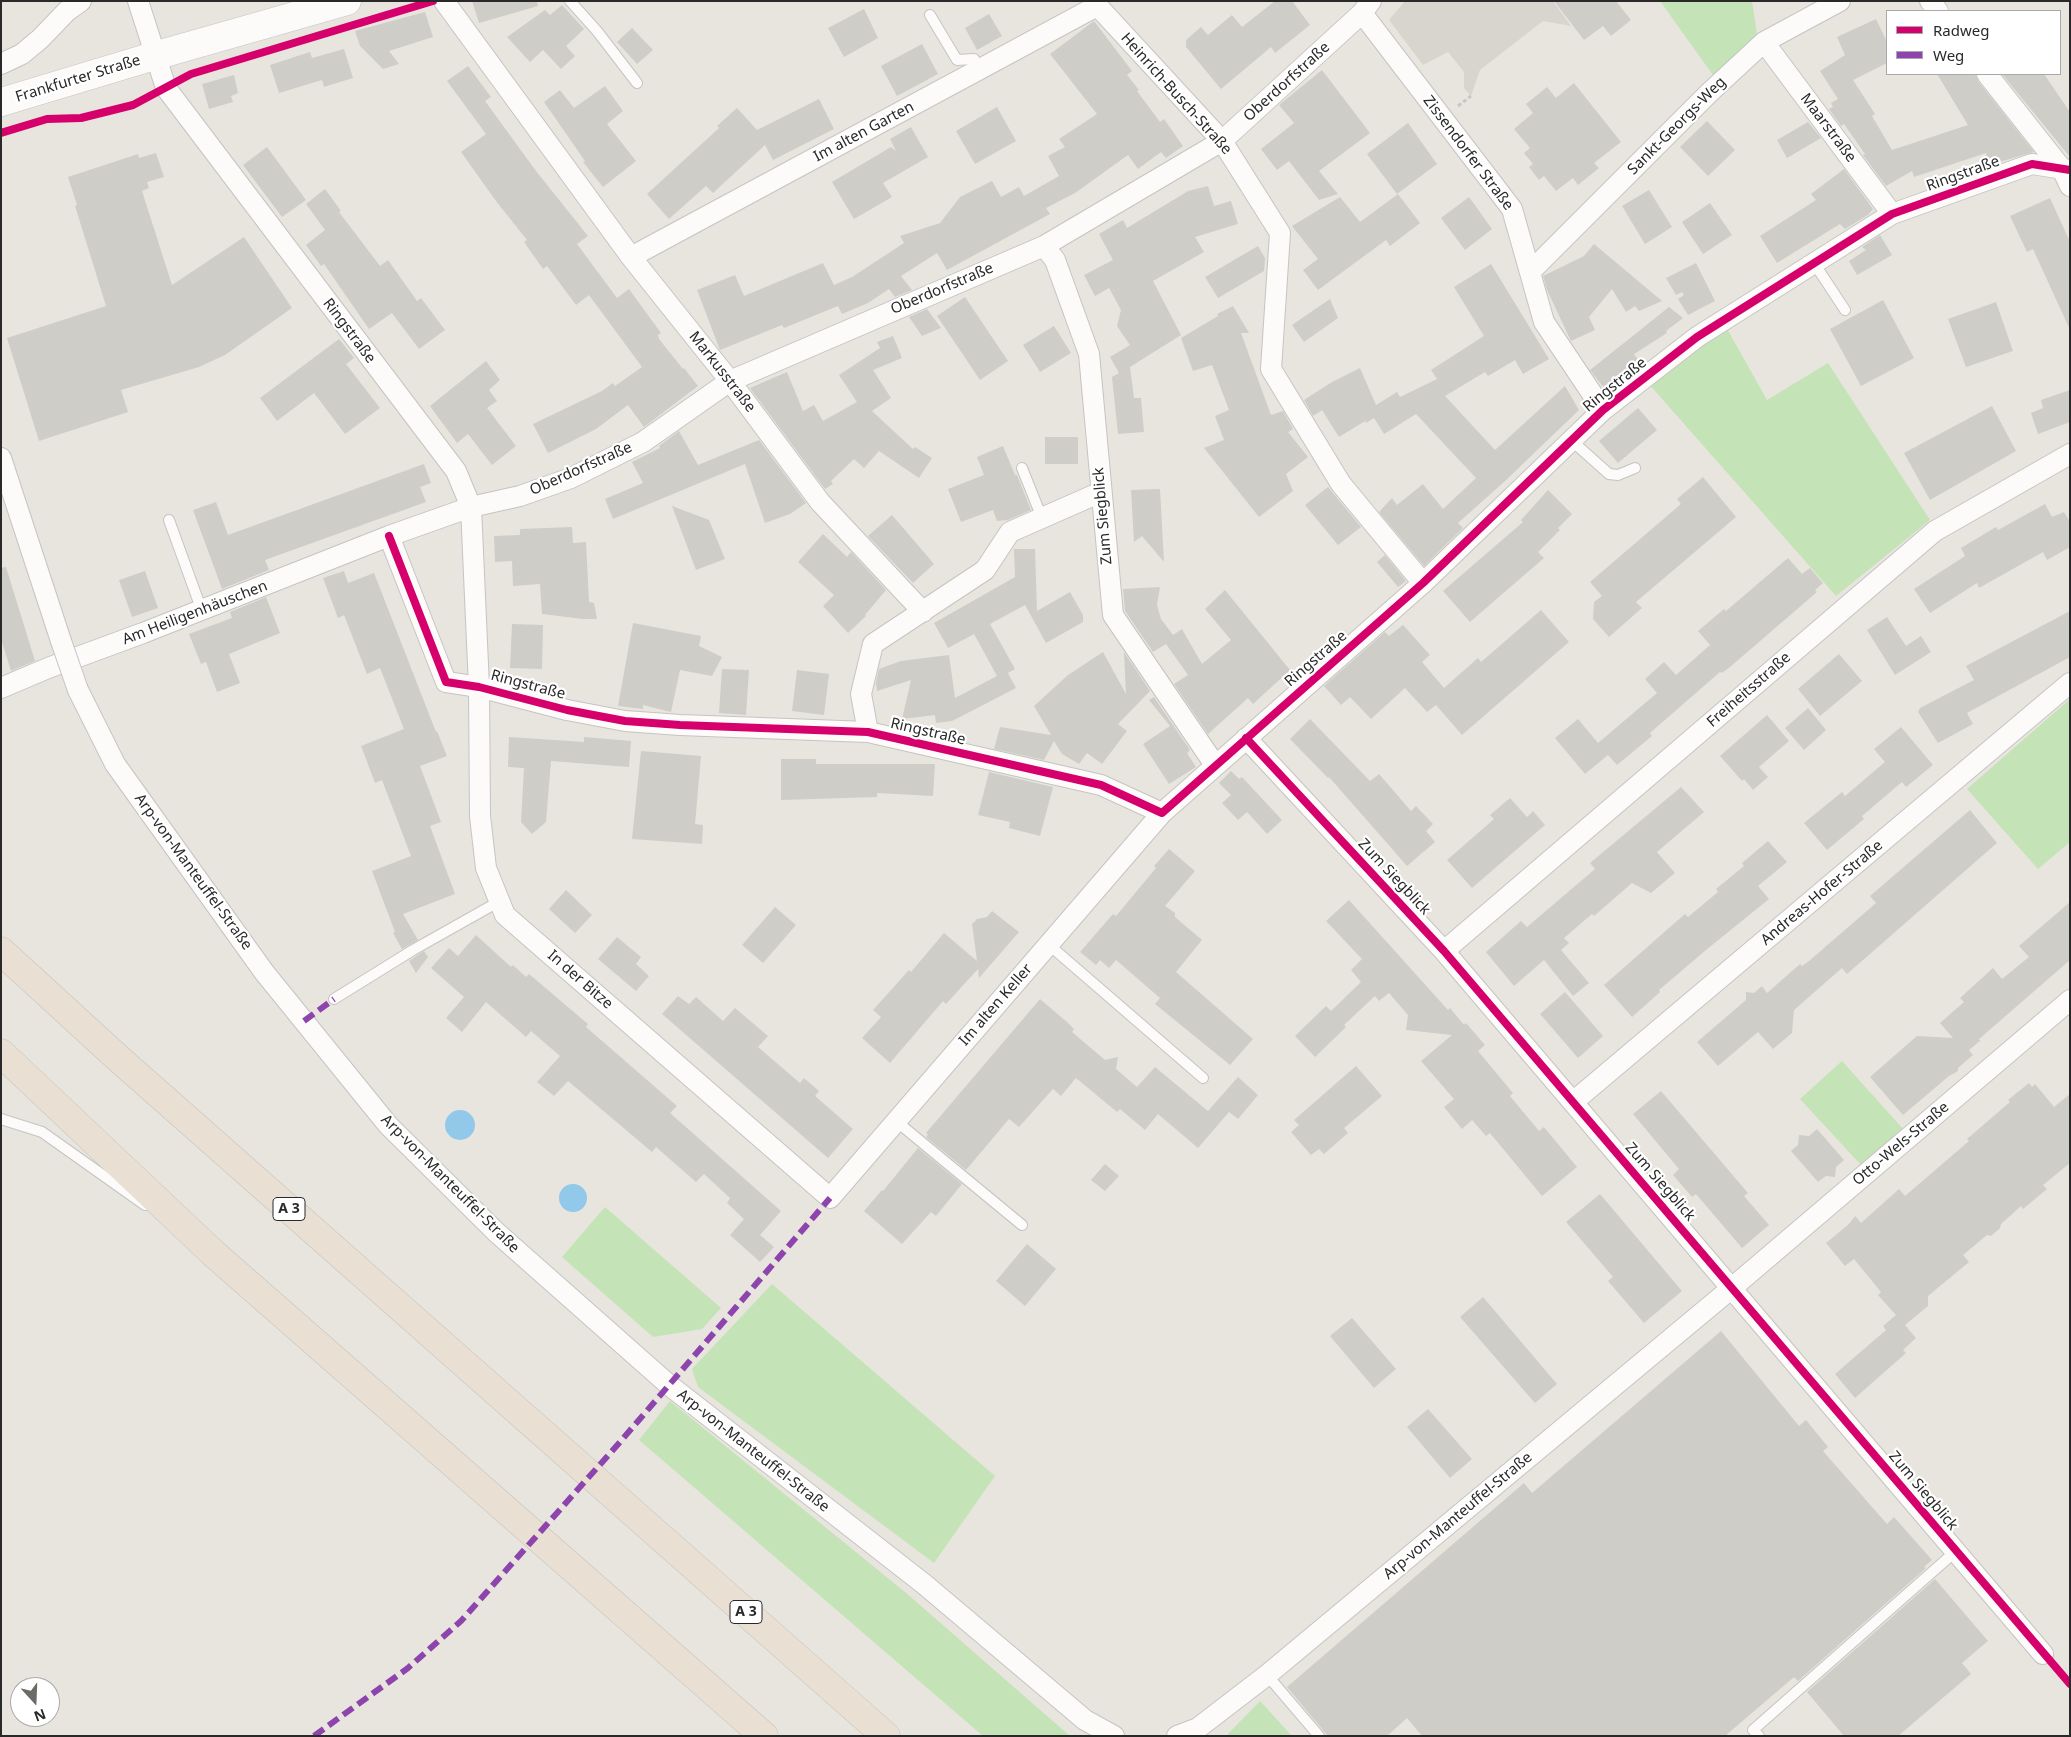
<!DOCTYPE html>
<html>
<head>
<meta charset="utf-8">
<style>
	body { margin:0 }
	#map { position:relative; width:2071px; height:1737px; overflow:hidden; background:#e8e5de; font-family:"Noto Sans",sans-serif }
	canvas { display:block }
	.frame { position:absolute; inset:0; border:2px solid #292929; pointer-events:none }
	.legend { position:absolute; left:1886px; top:10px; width:175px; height:65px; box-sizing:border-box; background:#fff; border:1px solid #a9a9a9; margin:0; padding:6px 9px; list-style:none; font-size:15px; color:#292929 }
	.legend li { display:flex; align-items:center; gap:10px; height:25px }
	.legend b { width:25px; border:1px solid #a9a9a9 }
	.north { position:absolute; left:10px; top:1677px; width:50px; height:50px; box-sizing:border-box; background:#fff; border:1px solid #a9a9a9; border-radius:50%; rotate:160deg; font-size:14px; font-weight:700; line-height:20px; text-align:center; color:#292929 }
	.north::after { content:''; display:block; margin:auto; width:18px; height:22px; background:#6c6b68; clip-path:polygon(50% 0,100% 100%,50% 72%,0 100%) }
</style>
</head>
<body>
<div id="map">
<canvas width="2071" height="1737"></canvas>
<div class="frame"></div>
<ul class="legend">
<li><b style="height:6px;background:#d6006c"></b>Radweg</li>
<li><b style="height:6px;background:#8e44ad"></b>Weg</li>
</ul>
<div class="north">N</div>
</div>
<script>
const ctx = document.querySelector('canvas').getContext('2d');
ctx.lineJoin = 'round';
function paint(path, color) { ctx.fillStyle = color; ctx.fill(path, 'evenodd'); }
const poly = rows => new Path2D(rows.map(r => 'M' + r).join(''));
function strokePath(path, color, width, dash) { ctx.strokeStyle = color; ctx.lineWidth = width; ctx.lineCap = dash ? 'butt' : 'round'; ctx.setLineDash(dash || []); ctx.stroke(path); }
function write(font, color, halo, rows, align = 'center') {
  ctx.font = font + ' "Noto Sans",sans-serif'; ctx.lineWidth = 4.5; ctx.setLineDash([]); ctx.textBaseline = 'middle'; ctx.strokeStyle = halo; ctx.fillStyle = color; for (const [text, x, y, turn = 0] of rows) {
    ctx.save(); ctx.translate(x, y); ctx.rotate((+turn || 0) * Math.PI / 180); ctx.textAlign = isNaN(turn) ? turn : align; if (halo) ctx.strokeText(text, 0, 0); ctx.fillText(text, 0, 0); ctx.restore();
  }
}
paint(poly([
	[1660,1,1752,1,1757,34,1715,78],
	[1726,327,1767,400,1828,363,1930,520,1836,596,1648,383],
	[2070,699,2070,842,2038,869,1967,789],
	[1842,1061,1903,1129,1862,1166,1800,1099],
	[605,1207,721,1308,702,1329,653,1337,562,1257],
	[772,1284,995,1476,934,1563,698,1387,692,1369],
	[670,1401,905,1592,1070,1736,983,1736,639,1440],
	[1260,1701,1292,1736,1226,1736]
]), '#c4e3b7');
paint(poly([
	[1405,1,1553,1,1571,26,1543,21,1480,70,1471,96,1464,88,1464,72,1448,52,1423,65,1389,20]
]), '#d8d5ce');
paint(poly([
	'445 1125a15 15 0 1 1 30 0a15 15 0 1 1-30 0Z',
	'559 1198a14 14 0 1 1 28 0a14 14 0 1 1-28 0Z'
]), '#92c8e9');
paint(poly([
	[472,1,537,1,538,6,479,23],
	[1275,1,1292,1,1310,25,1275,53,1271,47,1221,89,1186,47,1186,40,1201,27,1208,35,1232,15,1242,27],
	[1554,1,1616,1,1631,20,1611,36,1603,26,1584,40],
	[562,5,584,29,566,46,575,56,561,69,543,50,530,62,507,37,545,10,550,15],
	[864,9,878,38,844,57,828,28],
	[425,12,433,37,389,51,399,64,383,69,360,46,355,31],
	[989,14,1002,36,977,50,965,28],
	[1876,19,1887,42,1887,63,1853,80,1875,114,1872,116,1892,150,1968,125,1937,74,1975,74,1978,81,2034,152,1989,165,1986,153,1914,177,1912,171,1886,186,1863,155,1865,154,1844,124,1841,126,1829,109,1833,107,1831,103,1838,99,1820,71,1845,55,1837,37],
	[1094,21,1132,71,1127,75,1139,90,1137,91,1160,122,1164,119,1183,146,1166,158,1161,152,1138,169,1128,155,1075,193,1046,208,1050,214,947,270,937,253,901,276,912,290,895,297,889,289,868,303,842,314,838,306,784,328,782,325,720,350,697,290,735,275,744,296,823,263,834,285,852,277,904,243,900,236,940,223,960,197,992,181,1001,197,1019,187,1024,196,1059,176,1048,156,1065,147,1059,139,1097,114,1050,54],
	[632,28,653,50,637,64,617,42],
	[922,44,938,74,897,96,881,66],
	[344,49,353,78,324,87,322,80,279,93,270,65,310,52,312,58],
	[468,66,491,97,485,101,536,171,588,236,577,244,617,298,629,289,661,333,658,335,659,339,683,369,684,368,698,386,644,427,628,405,596,429,548,453,533,424,602,391,613,383,615,386,642,367,589,295,576,305,547,266,543,269,524,242,527,240,496,201,461,152,486,134,447,81],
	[1322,70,1370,133,1319,171,1338,194,1319,200,1289,161,1277,170,1261,149,1294,123,1279,105],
	[2002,74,2044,74,2070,112,2070,157],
	[234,75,238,93,231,96,233,102,209,109,202,84],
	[1574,83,1621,142,1594,163,1599,168,1578,185,1573,178,1556,191,1544,176,1539,180,1529,167,1533,164,1524,153,1530,148,1514,129,1533,113,1526,104,1547,87,1556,98],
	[605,86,623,111,607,124,636,161,603,187,583,162,585,161,544,102,560,90,574,108],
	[819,99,834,129,773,160,765,145,713,193,706,186,669,219,647,194,719,128,717,126,737,108,757,130],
	[997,107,1016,141,975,164,956,131],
	[1707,121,1735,150,1708,176,1680,147],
	[1808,122,1821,138,1787,158,1777,140],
	[1408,123,1437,164,1397,194,1367,154],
	[911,127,928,157,883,183,892,197,854,219,832,182,891,147,896,151,890,139],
	[267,147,306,200,282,217,243,165],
	[156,153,164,177,147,182,149,188,142,191,172,285,244,237,292,308,225,355,199,367,121,390,128,412,39,441,7,338,106,306,75,206,77,205,68,177,138,154,139,158],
	[1844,169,1873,209,1868,215,1845,229,1840,224,1777,263,1760,236,1816,200,1811,194],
	[1208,186,1214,206,1231,201,1238,224,1195,237,1204,252,1153,281,1181,335,1130,367,1134,398,1141,398,1144,432,1118,434,1112,377,1119,373,1110,357,1130,345,1117,326,1121,310,1109,288,1095,296,1084,275,1113,260,1099,234,1123,220,1127,228,1188,191],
	[325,189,341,211,339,212,380,266,388,260,417,301,421,298,445,330,419,349,392,313,369,329,324,264,321,266,306,245,325,230,306,204],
	[1649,190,1672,227,1645,244,1622,206],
	[1398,194,1420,223,1390,246,1386,240,1318,290,1303,270,1318,259,1292,226,1340,197,1360,222],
	[1469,197,1492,229,1465,250,1441,218],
	[2050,198,2070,242,2070,330,2033,249,2027,252,2010,216],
	[1710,203,1732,235,1703,254,1682,222],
	[1880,235,1892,255,1857,275,1849,261,1866,250,1862,247],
	[1594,244,1662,301,1639,311,1635,306,1626,312,1612,289,1589,317,1595,330,1571,341,1547,290,1543,276,1584,256],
	[1258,246,1265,258,1264,271,1218,298,1205,277],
	[1696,263,1715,301,1688,315,1678,299,1684,295,1682,292,1676,295,1666,278],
	[1491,264,1549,359,1523,374,1515,360,1488,376,1485,372,1445,396,1495,450,1565,386,1579,410,1505,481,1458,523,1463,528,1424,566,1379,512,1392,498,1397,505,1423,484,1443,509,1476,478,1416,414,1384,434,1374,418,1366,423,1365,421,1339,437,1322,410,1313,416,1304,400,1332,382,1360,368,1376,405,1397,392,1400,397,1437,379,1431,370,1484,336,1454,287],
	[965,297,1008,361,980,380,937,316],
	[1330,299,1338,318,1304,342,1292,325],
	[1883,300,1914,358,1861,386,1830,329],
	[1996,302,2013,351,1966,367,1948,319],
	[1233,306,1249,333,1241,333,1271,415,1283,411,1293,429,1288,432,1308,457,1286,474,1293,491,1259,517,1204,448,1224,440,1215,416,1229,410,1212,365,1193,371,1181,338,1218,316,1217,314],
	[1669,307,1683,318,1666,331,1667,333,1634,354,1639,361,1604,388,1590,370],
	[927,309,941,328,922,336,909,317],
	[1054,326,1071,353,1040,372,1023,345],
	[893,336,902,358,873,370,891,398,872,411,913,449,915,447,932,458,919,478,879,451,864,468,854,459,831,481,833,484,825,489,750,388,787,372,803,411,814,405,823,421,857,402,839,375,880,348,877,342],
	[339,339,354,358,346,364,380,408,345,434,314,393,277,421,260,398],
	[486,361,500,380,489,390,497,401,487,408,516,446,492,465,468,434,457,443,430,406],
	[2070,390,2070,422,2038,434,2031,413,2043,408,2041,400],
	[1992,406,2016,451,1930,500,1904,453],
	[1638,408,1657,430,1618,463,1599,441],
	[679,431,698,465,759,440,806,503,790,514,765,523,745,464,613,519,605,499,643,483,632,462,660,448,659,446],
	[1045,437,1078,437,1078,464,1045,464],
	[1003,446,1015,475,1017,475,1031,510,1008,520,997,521,993,510,961,522,948,489,984,475,977,457],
	[424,464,431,483,420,487,426,502,265,560,269,570,222,589,193,510,216,502,228,535],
	[1703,477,1736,517,1636,602,1642,608,1609,637,1593,619,1594,602,1602,596,1590,582,1681,504,1677,499],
	[1328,487,1361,527,1338,545,1305,505],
	[1160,489,1164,562,1142,536,1134,542,1131,490],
	[1548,490,1572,514,1558,528,1560,530,1538,552,1544,558,1470,622,1443,591,1523,522,1521,520],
	[2045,504,2052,517,2064,512,2070,522,2070,547,2047,560,2043,552,1979,588,1977,583,1930,613,1914,589,1965,556,1961,548,1996,527,1998,530],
	[672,506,709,520,725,559,696,570],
	[892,515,934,564,913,583,868,536],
	[572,527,573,543,586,542,589,602,594,603,597,619,583,619,542,614,540,584,513,586,512,561,495,562,494,536,520,535,520,529],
	[823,534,847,557,851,552,886,590,865,615,866,616,848,633,823,606,834,595,798,562],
	[1014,549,1035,549,1037,611,1070,592,1083,615,1083,622,1046,643,1025,605,990,624,1015,669,1008,673,1016,688,952,721,936,723,935,715,902,719,911,680,877,691,876,683,879,669,901,661,949,655,955,698,997,676,974,634,948,648,934,623,1015,577],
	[1385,555,1406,581,1398,587,1377,562],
	[1788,558,1802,574,1810,568,1823,583,1815,590,1817,592,1730,667,1722,673,1720,672,1650,733,1652,736,1617,765,1608,755,1585,774,1555,738,1578,719,1598,743,1657,693,1645,679,1664,662,1676,675,1710,645,1698,631,1724,609,1726,611],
	[6,567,35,661,11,671,1,639,1,568],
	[145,571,158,608,132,617,119,580],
	[344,571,348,583,374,573,436,732,437,731,447,756,420,766,441,822,430,826,455,894,403,914,418,940,402,949,393,933,395,932,372,871,411,856,382,780,375,783,361,746,404,729,380,668,367,674,344,615,338,618,323,578],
	[1160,587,1157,605,1161,619,1173,635,1182,629,1202,664,1231,640,1205,609,1225,590,1290,670,1253,704,1248,698,1208,734,1174,684,1188,675,1166,644,1153,652,1125,611,1123,589],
	[266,597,280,633,229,654,240,683,217,692,206,662,201,664,189,634,232,618,230,612],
	[1541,610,1569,642,1462,735,1436,705,1427,712,1405,688,1371,719,1350,697,1341,705,1324,686,1385,632,1389,636,1403,625,1430,655,1422,662,1444,688,1478,658,1481,662],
	[2070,611,2070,657,1967,713,1973,724,1938,743,1918,712,1920,708,1974,680,1966,666],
	[1887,617,1906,646,1921,636,1931,652,1895,675,1867,630],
	[633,623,701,636,699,646,722,657,712,676,680,670,671,712,643,705,643,709,618,706],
	[512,624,543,625,542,669,510,668],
	[1103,652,1126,694,1124,652,1150,691,1118,724,1127,731,1102,764,1087,753,1079,764,1062,754,1054,741,1044,760,994,749,1000,727,1051,735,1034,706,1068,675],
	[1839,654,1862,681,1820,716,1798,689],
	[722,669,749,670,746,715,719,713],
	[797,670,829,674,824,715,792,711],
	[1154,697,1190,750,1187,753,1196,767,1169,784,1143,744,1170,726,1149,700],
	[1808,708,1826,730,1804,750,1785,728],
	[1767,715,1789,741,1759,767,1768,777,1753,790,1744,779,1742,781,1720,756],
	[1310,719,1370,781,1379,774,1411,811,1416,806,1433,824,1426,831,1435,842,1407,866,1329,777,1328,778,1290,739],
	[1901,727,1933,765,1906,787,1902,782,1862,816,1864,819,1827,850,1804,823,1842,792,1845,796,1885,762,1874,749],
	[509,737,584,742,584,737,631,741,629,767,551,761,546,822,532,834,521,822,524,768,508,767],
	[641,751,701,756,695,824,703,825,702,844,632,839],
	[781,759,816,759,816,764,935,764,933,796,877,793,877,797,781,800],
	[1231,771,1239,779,1242,777,1282,820,1267,834,1247,812,1238,820,1222,803,1231,795,1219,783],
	[989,772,1053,787,1040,836,1009,828,1010,822,978,815],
	[1681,787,1704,812,1657,852,1675,873,1651,893,1632,883,1594,916,1592,914,1564,938,1569,943,1561,950,1589,983,1573,996,1544,960,1514,986,1486,952,1521,921,1527,927,1595,869,1590,863],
	[1510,798,1527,817,1533,811,1545,825,1472,888,1447,860,1494,819,1490,815],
	[1970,810,1997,843,1847,974,1842,968,1794,1010,1792,1033,1773,1049,1758,1032,1718,1066,1697,1042,1746,1000,1746,992,1754,993,1762,986,1767,993,1800,964,1802,966,1809,961,1876,903,1870,896],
	[1768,841,1787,862,1758,886,1769,899,1706,950,1659,990,1660,992,1632,1017,1604,985,1685,914,1688,917,1718,892,1716,889,1744,866,1742,863],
	[1169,849,1195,871,1165,906,1175,913,1175,917,1202,940,1176,972,1253,1039,1230,1065,1155,1004,1160,998,1116,960,1109,968,1100,960,1096,965,1080,952,1113,914,1116,916,1156,868,1154,866],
	[566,890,592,915,575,933,549,909],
	[1349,900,1448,1010,1450,1008,1464,1025,1466,1023,1485,1045,1478,1051,1513,1093,1510,1096,1539,1131,1544,1127,1577,1167,1542,1196,1490,1133,1486,1136,1472,1120,1462,1129,1444,1107,1454,1099,1421,1061,1452,1035,1406,1030,1408,1015,1389,993,1379,1001,1375,996,1344,1025,1346,1027,1315,1057,1295,1036,1326,1006,1331,1011,1361,982,1351,970,1362,959,1326,921],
	[2070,902,2070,960,1978,1040,1981,1040,1969,1050,1973,1055,1958,1068,1958,1071,1949,1076,1903,1115,1870,1077,1917,1036,1953,1038,1940,1023,1964,1002,1960,998,1993,968,2002,979,2029,957,2019,946],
	[775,907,796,925,763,963,742,945],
	[992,911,1019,932,979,978,978,969,946,1004,943,1001,890,1063,862,1038,881,1017,873,1010,909,970,911,972,944,933,977,961,972,924,977,919,987,917],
	[476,935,511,967,513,965,526,977,529,974,588,1024,586,1027,677,1106,670,1113,781,1211,760,1235,774,1247,760,1262,730,1235,744,1219,727,1203,730,1198,704,1174,696,1182,656,1147,652,1152,568,1081,554,1096,537,1082,560,1056,531,1031,526,1037,486,1002,462,1032,446,1018,464,997,431,968,449,948,458,956],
	[617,937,641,957,636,964,649,976,636,991,598,959],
	[424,951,428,957,416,973,409,961],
	[1565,992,1603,1036,1578,1058,1540,1014],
	[678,996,689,1004,696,997,723,1021,735,1008,768,1036,758,1047,800,1083,804,1078,819,1091,815,1096,853,1129,828,1158,662,1014],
	[1040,999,1067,1022,1074,1029,1072,1032,1105,1060,1118,1057,1116,1069,1137,1087,1155,1067,1208,1111,1238,1077,1258,1095,1238,1119,1229,1112,1198,1148,1158,1114,1145,1130,1120,1109,1117,1112,1076,1078,1061,1096,1053,1089,1019,1127,1009,1119,966,1170,926,1137,928,1135,926,1133],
	[1356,1066,1382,1096,1344,1128,1348,1133,1324,1154,1319,1149,1311,1155,1291,1132,1299,1125,1294,1120],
	[2029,1083,2032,1087,2035,1084,2054,1107,2070,1094,2070,1163,2043,1185,2047,1189,2023,1209,2021,1206,2001,1224,2000,1228,1991,1236,1987,1235,1963,1255,1969,1262,1928,1296,1928,1306,1905,1325,1916,1338,1903,1350,1906,1353,1855,1398,1835,1374,1886,1330,1883,1326,1896,1315,1878,1295,1881,1292,1854,1259,1845,1266,1826,1243,1849,1224,1855,1216,1861,1223,1899,1189,1905,1196,1969,1141,1967,1139,2010,1102,2008,1100],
	[1661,1091,1748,1193,1744,1196,1769,1225,1742,1248,1696,1194,1692,1197,1673,1175,1679,1169,1633,1114],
	[1817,1129,1844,1160,1836,1167,1835,1177,1826,1176,1818,1182,1791,1151,1798,1145,1799,1135,1809,1136],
	[918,1148,962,1184,936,1216,931,1212,902,1244,864,1211,882,1190,883,1191],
	[1105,1164,1119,1176,1105,1191,1091,1180],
	[1600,1194,1682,1291,1644,1323,1608,1281,1613,1277,1566,1222],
	[1027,1244,1056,1269,1025,1306,996,1281],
	[1483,1297,1557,1384,1535,1403,1460,1317],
	[1352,1318,1396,1369,1374,1388,1330,1336],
	[1721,1331,1799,1426,1806,1420,1828,1447,1823,1451,1887,1524,1894,1517,1932,1560,1924,1567,1926,1568,1798,1681,1794,1677,1725,1736,1422,1736,1407,1718,1387,1736,1328,1736,1287,1687,1524,1483,1532,1493],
	[1428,1409,1472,1459,1450,1478,1407,1427],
	[1935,1579,1988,1641,1962,1663,1971,1674,1898,1736,1844,1736,1807,1692]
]), '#cecdc8');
const service = poly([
	[570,1,597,31,637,83],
	[930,15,957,60,974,59,980,69],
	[1814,263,1845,310],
	[1571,440,1609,474,1618,475,1635,468],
	[1022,468,1042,518],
	[169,520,202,611],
	[1048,944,1203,1078],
	[334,999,413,950,500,901],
	[1,1119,42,1132,145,1205],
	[896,1121,1022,1225],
	[1267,1675,1319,1736],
	[1759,1736,1753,1730,1956,1551]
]);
const minor = poly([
	[138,1,166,88,456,471,471,507,479,687,480,816,486,868,505,915,830,1198,1162,813],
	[444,1,631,257,730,381,820,502,923,612],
	[1093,1,1222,141,1280,233,1271,369,1341,484,1423,583],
	[1930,1,1938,11],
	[1362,13,1512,209,1544,322,1603,410],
	[1764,42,1892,214],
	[1,64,22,54,40,39,67,11,81,1],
	[1987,74,2062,169,2070,186],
	[1044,246,1055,260,1089,354,1113,615,1215,765],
	[631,257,1097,6],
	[1530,272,1709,93,1764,42,1840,1],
	[1,458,61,641],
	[389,536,446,682,479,687,567,710,625,721,680,725,868,732,1101,785,1162,813,1423,583,1603,410,1697,337,1892,214,2032,164,2070,170],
	[1,688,48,668,143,633,389,536,471,507,520,496,571,478,643,442,730,381,1044,246,1222,141,1362,13,1371,1],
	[78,690,115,764,264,972,388,1125,496,1232,669,1385,924,1584,1085,1720,1114,1736],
	[868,732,861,694,873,644,985,570,1010,532,1101,492],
	[1246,738,1444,951,2043,1654],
	[1444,951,1935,531,2070,454],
	[1573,1102,2070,683],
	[1177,1736,1198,1728,1267,1675,1733,1287,2070,1000]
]);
const secondary = poly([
	[1,102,154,56,347,1]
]);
const motorway = poly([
	[1,951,119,1059,886,1736],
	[1,1053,213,1253,764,1736]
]);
strokePath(service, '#c5c4c4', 12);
strokePath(minor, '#c5c4c4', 22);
strokePath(secondary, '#c5c4c4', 29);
strokePath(motorway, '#c4c3c0', 29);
strokePath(poly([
	[1458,106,1471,96]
]), '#c8c7c6', 3, [4, 2.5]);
strokePath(service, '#fcfbfa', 10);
strokePath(minor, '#fcfbfa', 20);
strokePath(secondary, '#fcfbfa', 28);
strokePath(motorway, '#e9dfd2', 28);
const minorBridge = poly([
	[61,641,78,690]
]);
strokePath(minorBridge, '#c5c4c4', 22, []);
strokePath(minorBridge, '#fcfbfa', 20);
strokePath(poly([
	[304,1021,334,999],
	[314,1736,408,1668,461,1621,620,1442,830,1198]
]), '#8e44ad', 6, [12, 6]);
strokePath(poly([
	[1,133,47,119,81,118,133,105,191,74,433,1],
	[389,536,446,682,479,687,567,710,625,721,680,725,868,732,1101,785,1162,813,1423,583,1603,410,1697,337,1892,214,2032,164,2070,170],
	[1246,738,1444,951,2070,1684]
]), '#d6006c', 8);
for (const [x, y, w] of [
	[289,1209,32],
	[746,1612,32]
]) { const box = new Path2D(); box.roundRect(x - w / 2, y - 11.5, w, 23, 4); ctx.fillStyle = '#fff'; ctx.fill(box); strokePath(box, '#292929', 1); }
write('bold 14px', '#292929', null, [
	["A 3",289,1209],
	["A 3",746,1612]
]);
write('15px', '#292929', '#fff', [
	["Frankfurter Straße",78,79,-17],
	["Oberdorfstraße",1287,82,-42],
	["Heinrich-Busch-Straße",1176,94,48],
	["Sankt-Georgs-Weg",1677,126,-45],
	["Maarstraße",1828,128,53],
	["Im alten Garten",864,132,-28],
	["Zissendorfer Straße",1468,153,53],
	["Ringstraße",1963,174,-20],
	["Oberdorfstraße",942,289,-23],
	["Ringstraße",349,331,53],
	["Markusstraße",722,372,52],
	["Ringstraße",1615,385,-39],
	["Oberdorfstraße",581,469,-24],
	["Zum Siegblick",1103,516,-95],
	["Am Heiligenhäuschen",195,613,-21],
	["Ringstraße",1316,659,-41],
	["Ringstraße",528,685,15],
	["Freiheitsstraße",1749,690,-41],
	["Ringstraße",928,732,13],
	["Arp-von-Manteuffel-Straße",193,872,54],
	["Zum Siegblick",1394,877,47],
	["Andreas-Hofer-Straße",1822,893,-40],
	["In der Bitze",580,980,41],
	["Im alten Keller",996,1005,-49],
	["Otto-Wels-Straße",1901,1144,-40],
	["Zum Siegblick",1660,1182,49],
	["Arp-von-Manteuffel-Straße",450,1184,45],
	["Arp-von-Manteuffel-Straße",753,1451,38],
	["Zum Siegblick",1923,1491,50],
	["Arp-von-Manteuffel-Straße",1458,1516,-40]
]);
</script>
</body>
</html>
